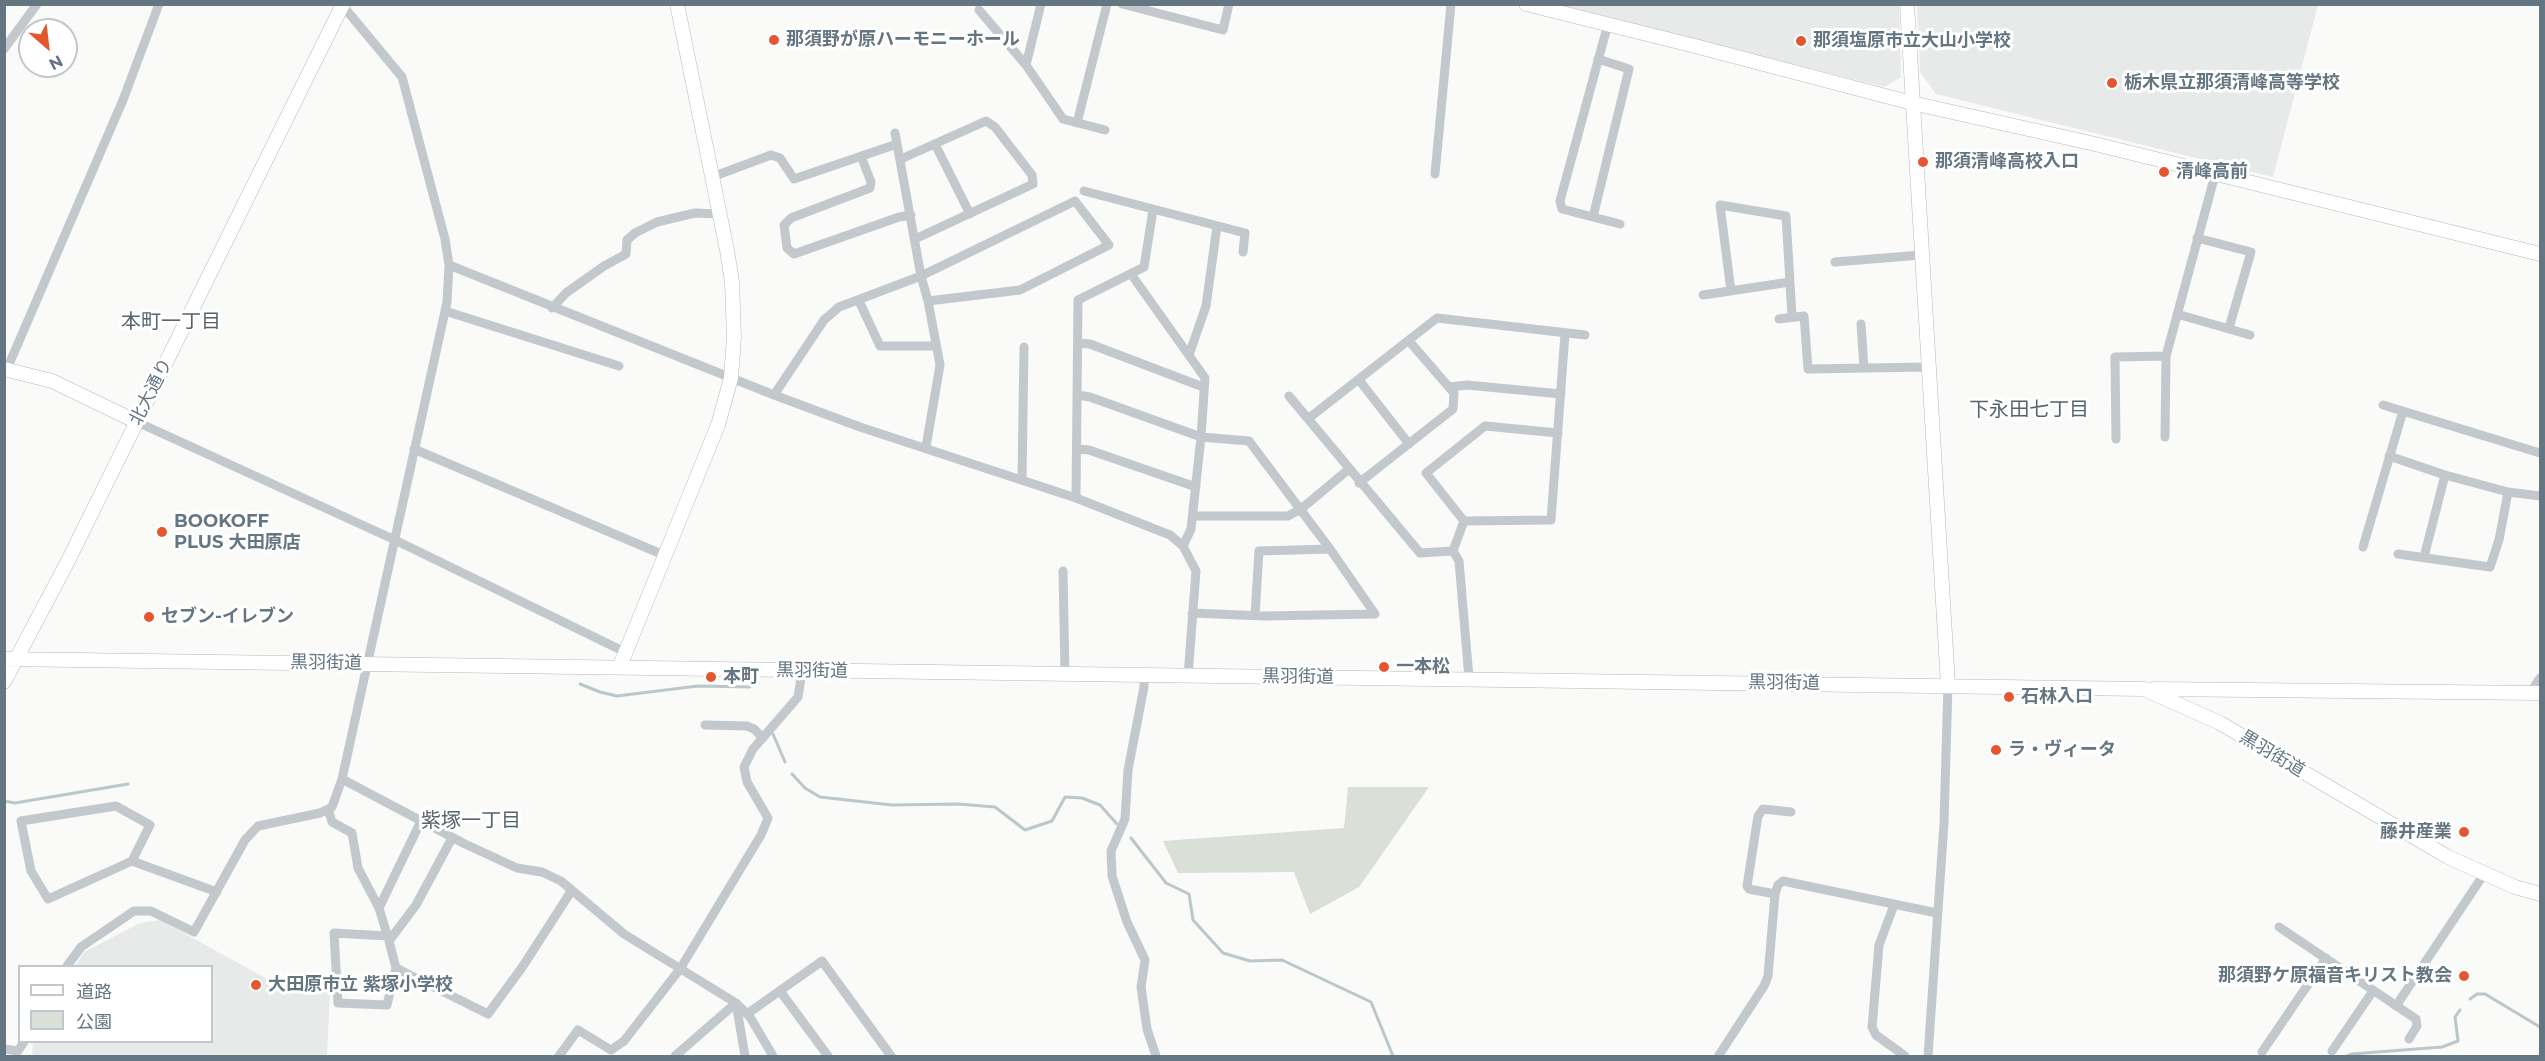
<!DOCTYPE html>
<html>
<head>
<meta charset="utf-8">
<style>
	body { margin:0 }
	#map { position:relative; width:2545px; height:1061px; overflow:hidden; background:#fafaf8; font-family:Montserrat,"Noto Sans JP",sans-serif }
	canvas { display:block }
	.frame { position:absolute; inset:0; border:6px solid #657683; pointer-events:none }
	.legend { position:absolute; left:18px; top:965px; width:195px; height:78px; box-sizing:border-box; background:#fff; border:2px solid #c1c8cd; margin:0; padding:8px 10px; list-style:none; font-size:18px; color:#657683 }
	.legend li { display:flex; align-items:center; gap:12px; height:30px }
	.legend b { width:30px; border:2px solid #c1c8cd }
	.north { position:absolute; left:18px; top:18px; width:60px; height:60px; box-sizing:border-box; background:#fff; border:2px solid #c1c8cd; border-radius:50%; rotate:152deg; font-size:16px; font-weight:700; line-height:24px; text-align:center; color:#657683 }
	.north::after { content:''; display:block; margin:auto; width:21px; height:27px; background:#e4572e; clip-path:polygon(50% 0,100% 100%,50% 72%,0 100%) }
</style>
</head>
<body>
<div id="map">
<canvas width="2545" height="1061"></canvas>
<div class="frame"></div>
<ul class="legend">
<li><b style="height:8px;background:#fff"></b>道路</li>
<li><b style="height:16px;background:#dadfd7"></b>公園</li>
</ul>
<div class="north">N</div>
</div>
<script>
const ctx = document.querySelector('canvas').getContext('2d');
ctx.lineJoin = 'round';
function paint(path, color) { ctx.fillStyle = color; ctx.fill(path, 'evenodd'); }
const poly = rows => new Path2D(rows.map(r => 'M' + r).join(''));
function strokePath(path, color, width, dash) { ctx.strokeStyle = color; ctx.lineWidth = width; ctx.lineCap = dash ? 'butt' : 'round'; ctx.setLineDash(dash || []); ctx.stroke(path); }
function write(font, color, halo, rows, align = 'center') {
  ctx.font = font + ' Montserrat,"Noto Sans JP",sans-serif'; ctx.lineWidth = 6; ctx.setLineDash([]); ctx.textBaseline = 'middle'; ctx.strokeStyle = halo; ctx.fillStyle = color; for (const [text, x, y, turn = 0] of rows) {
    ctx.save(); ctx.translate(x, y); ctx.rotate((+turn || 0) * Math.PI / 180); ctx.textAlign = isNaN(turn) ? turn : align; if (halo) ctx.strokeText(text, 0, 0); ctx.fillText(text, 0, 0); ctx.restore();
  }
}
paint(poly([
	[1561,5,1899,5,1901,77,1884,87],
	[1917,5,1918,4,2318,5,2273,177,1936,94,1920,72],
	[160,920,271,981,330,989,327,1056,32,1056,33,1042,212,1042,212,966,75,966,84,952,140,923]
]), '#e8e9e9');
paint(poly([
	[1348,787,1429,787,1359,887,1310,914,1294,872,1178,873,1163,841,1344,828]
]), '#dadfd7');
strokePath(poly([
	[580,684,600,692,617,696,698,686,750,687],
	[773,734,785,762],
	[792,774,805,788,820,797,892,805,958,804,995,807,1025,830,1052,821,1065,797,1082,798,1100,805,1117,824],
	[4,801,15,803,128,784],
	[1131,838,1166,883,1189,894,1193,920,1223,953,1250,961,1282,960,1371,1002,1393,1056],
	[2470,999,2477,994,2485,994,2540,1027],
	[2347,1056,2352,1054,2442,1047,2458,1041,2455,1017,2460,1010]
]), '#bbc7cb', 3);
const secondary = poly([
	[1526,4,1695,46,1912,103,2095,144,2540,254],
	[1907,4,1948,685],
	[4,369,52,381,135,421],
	[4,659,2144,689,2220,723,2448,857,2515,887,2540,894],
	[620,666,718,425,731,378,734,337,732,282,727,250,677,4],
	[4,682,67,563,343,4],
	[2153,689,2540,693]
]);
strokePath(secondary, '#b3babf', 15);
strokePath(poly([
	[1122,4,1223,30,1229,4],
	[979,10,1026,65,1063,119,1105,130],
	[1608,24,1560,201,1562,209,1620,224],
	[4,49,37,4],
	[1026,65,1041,4],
	[1077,123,1107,4],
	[895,133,921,276,928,301],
	[935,144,970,214],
	[861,156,871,182,870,188,791,218,784,225,787,248,794,254,899,217,911,215],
	[901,159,986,121,995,127,1032,175,1033,184,915,239],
	[1435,174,1451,4],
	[712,177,771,155,780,158,794,179,897,144],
	[1084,191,1245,233,1243,252],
	[1593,217,1629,69,1598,59],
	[2197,238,2251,252,2229,328],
	[1835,262,1921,255],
	[449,265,774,395,860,427,1076,498,1170,535,1183,546,1196,571,1188,676],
	[1731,291,1720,205,1786,216,1792,317],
	[1703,295,1790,282],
	[859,301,880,346,936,346],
	[552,308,566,293,604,266,626,254,627,240,635,233,657,222,695,213,720,214],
	[445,311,619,366],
	[2177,314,2250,335],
	[1779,319,1804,316,1808,369,1928,367],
	[1861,324,1864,368],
	[1079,343,1090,344,1203,387],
	[1189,355,1206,306,1217,226],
	[7,369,123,100,159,4],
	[1359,380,1409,444],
	[1450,387,1467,385,1561,394],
	[774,395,824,320,839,307,921,276,1075,201,1109,245,1020,290,928,301,940,365,926,447],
	[1078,395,1090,397,1201,437,1205,378,1131,274],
	[1289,396,1420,553,1453,551,1459,561,1469,678],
	[2383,405,2540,453],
	[1309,418,1437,318,1585,335],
	[135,421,395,540,625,652],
	[2165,437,2166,356,2215,175],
	[2116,439,2115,357,2166,356],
	[414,449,666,556],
	[1078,449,1089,450,1196,487],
	[2389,456,2445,475],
	[1022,480,1024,347],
	[1359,483,1453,409,1454,393,1409,341],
	[1076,498,1078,300,1144,267,1153,210],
	[1193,516,1288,516,1301,509,1349,469],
	[1464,521,1551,520,1565,334],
	[1183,546,1191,529,1201,437,1249,441,1330,549,1375,614],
	[2363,547,2403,411],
	[1453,551,1464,521,1426,473,1485,426,1558,433],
	[2398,554,2490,567,2499,540,2508,492],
	[2424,557,2445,475,2508,492,2540,496],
	[1063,571,1065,674],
	[1192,613,1264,616,1375,614],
	[1255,615,1259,551,1330,549],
	[1144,675,1144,687,1128,770,1125,819,1111,851,1112,876,1127,922,1145,960,1141,987,1147,1029,1156,1056],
	[2530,693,2540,678],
	[705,725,747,726,754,729,763,738],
	[342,779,465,844,517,868,542,872,561,881,624,934,736,1003,750,1017,773,1056],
	[328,809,332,822,352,833,358,868,379,908,389,941,396,968,387,1005,338,1003,334,933,388,936],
	[132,861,150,825,116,806,21,821,31,871,48,899,132,861,217,892],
	[1775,894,1749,889,1747,886,1758,816,1763,809,1791,812],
	[1894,905,1879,945,1872,1027,1876,1035,1905,1056],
	[379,908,421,821],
	[2279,927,2416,1019,2417,1026,2409,1039],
	[389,941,416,905,452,838],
	[67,966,81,947,134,911,151,911,194,932,245,840,258,826,320,813,332,807,342,779,447,302,449,265,445,239,402,77,343,6],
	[396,968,488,1014,523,966,572,890],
	[780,991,828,1056],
	[736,1003,745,1056],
	[2396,1006,2484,874],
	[747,1014,822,961,891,1056],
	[4,1049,18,1051,24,1042],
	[2332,1051,2373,991],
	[2262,1052,2326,958],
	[1719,1055,1764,986,1768,976,1775,894,1778,885,1783,881,1937,913],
	[559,1056,578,1030,611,1050,624,1041,680,969,761,835,768,818,747,782,744,767,753,749,798,697,802,672],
	[675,1056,736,1003],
	[1928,1056,1944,823,1948,685]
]), '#c3c8cc', 9);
strokePath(secondary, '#fff', 14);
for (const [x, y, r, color] of [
	[774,40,6,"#e4572e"],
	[1801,41,6,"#e4572e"],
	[2112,83,6,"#e4572e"],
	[1923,162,6,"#e4572e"],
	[2164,172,6,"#e4572e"],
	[162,532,6,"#e4572e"],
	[149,617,6,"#e4572e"],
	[1384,667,6,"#e4572e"],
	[711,677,6,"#e4572e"],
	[2009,697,6,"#e4572e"],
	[1996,750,6,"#e4572e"],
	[2464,832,6,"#e4572e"],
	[2464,976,6,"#e4572e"],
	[256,985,6,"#e4572e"]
]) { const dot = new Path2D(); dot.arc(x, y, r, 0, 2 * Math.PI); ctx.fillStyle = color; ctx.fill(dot); strokePath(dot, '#fff', 2); }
write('bold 18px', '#657683', '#fff', [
	["那須野が原ハーモニーホール",786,40],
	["那須塩原市立大山小学校",1813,41],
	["栃木県立那須清峰高等学校",2124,83],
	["那須清峰高校入口",1935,162],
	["清峰高前",2176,172],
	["BOOKOFF",174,522],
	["PLUS 大田原店",174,543],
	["セブン-イレブン",161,617],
	["一本松",1396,667],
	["本町",723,677],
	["石林入口",2021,697],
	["ラ・ヴィータ",2008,750],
	["藤井産業",2452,832,"right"],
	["那須野ケ原福音キリスト教会",2452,976,"right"],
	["大田原市立 紫塚小学校",268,985]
], 'left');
write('18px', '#657683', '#fff', [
	["北大通り",151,392,-63],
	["黒羽街道",326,663,1],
	["黒羽街道",812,671,1],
	["黒羽街道",1298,677,1],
	["黒羽街道",1784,683,1],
	["黒羽街道",2272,754,31]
]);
write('20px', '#57646e', '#fff', [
	["本町一丁目",171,322],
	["下永田七丁目",2029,410],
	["紫塚一丁目",471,821]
]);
</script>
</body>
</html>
